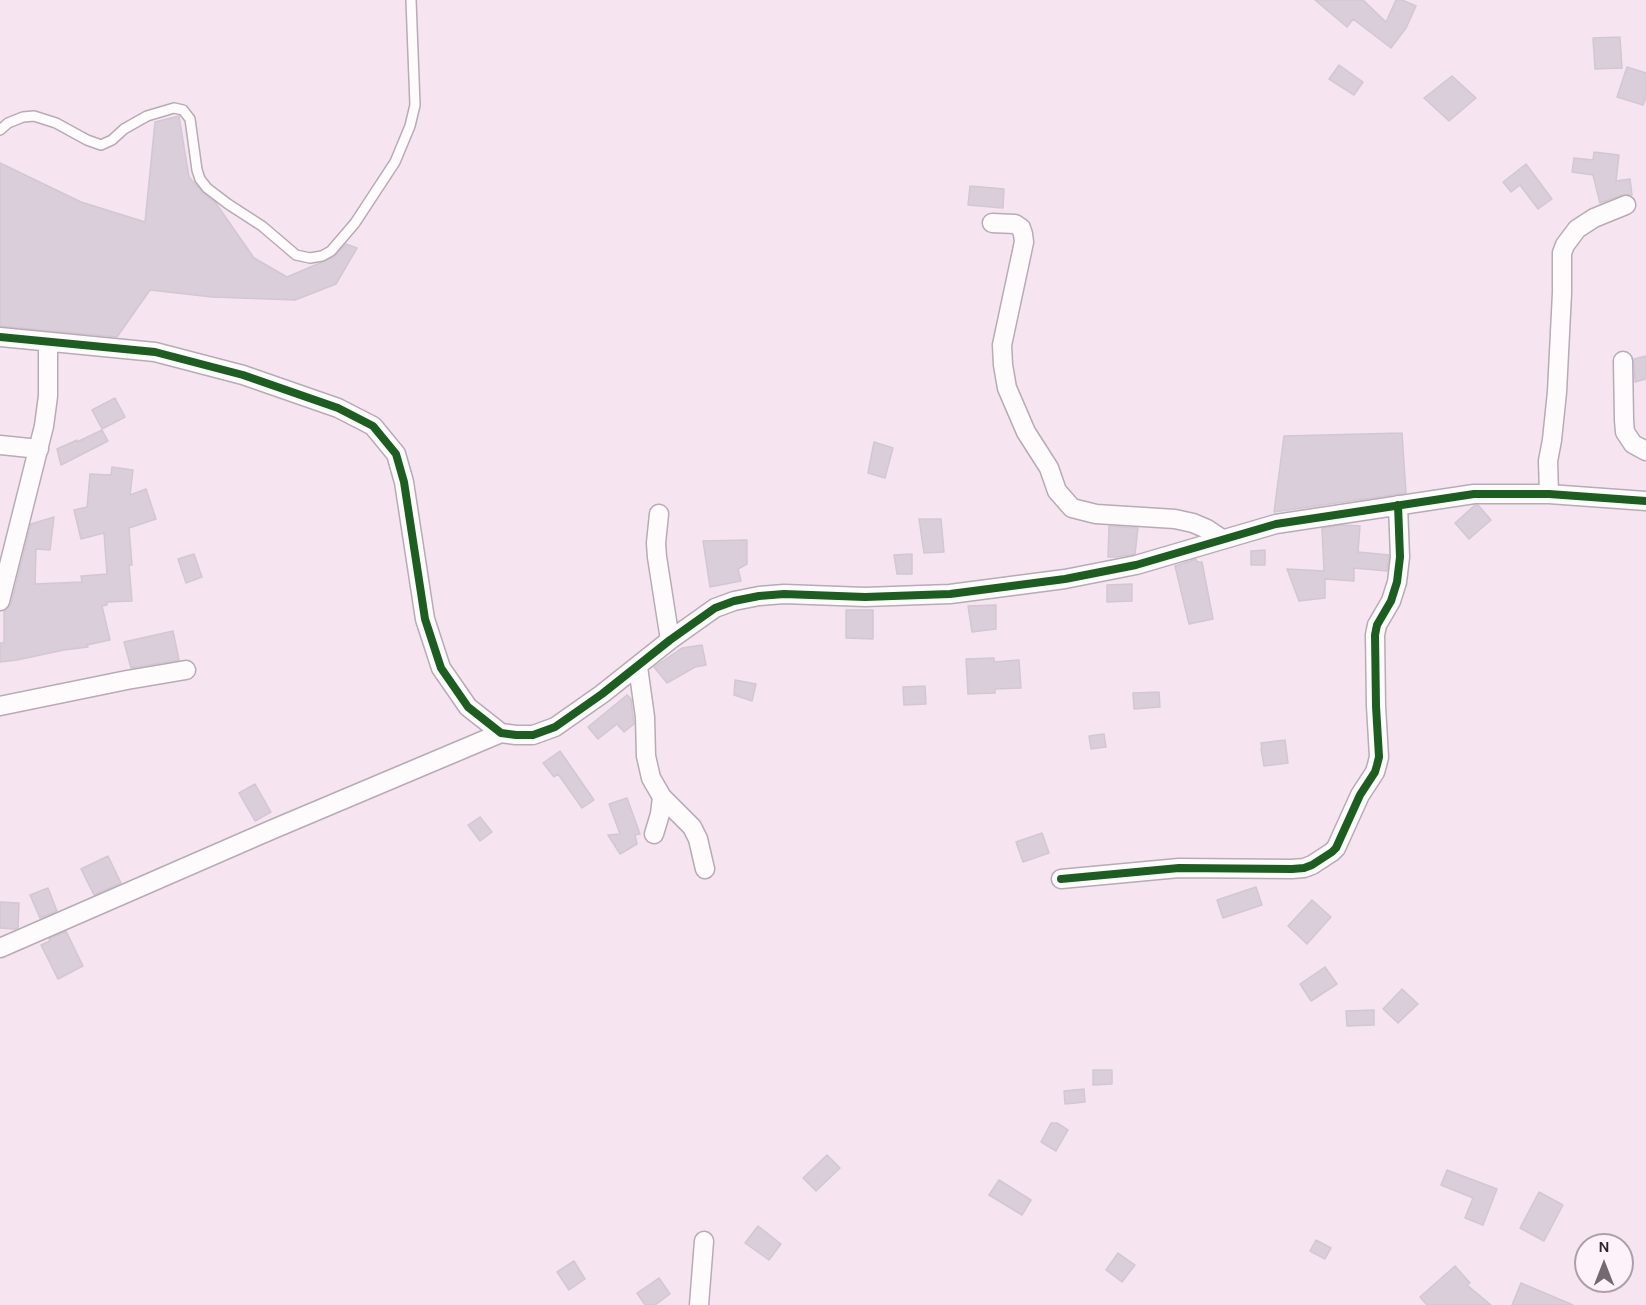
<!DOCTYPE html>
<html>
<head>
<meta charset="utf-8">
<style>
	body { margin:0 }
	#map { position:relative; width:1646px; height:1305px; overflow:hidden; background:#f6e5f1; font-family:Karla,sans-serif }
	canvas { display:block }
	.north { position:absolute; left:1574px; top:1233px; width:60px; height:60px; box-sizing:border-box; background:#fef2fa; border:2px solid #aba0a8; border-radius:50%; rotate:0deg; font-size:16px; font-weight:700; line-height:24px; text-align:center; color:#2f242c }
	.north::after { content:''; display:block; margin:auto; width:21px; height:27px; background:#756871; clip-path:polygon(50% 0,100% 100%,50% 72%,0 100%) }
</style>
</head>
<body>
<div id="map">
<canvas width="1646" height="1305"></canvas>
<div class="north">N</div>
</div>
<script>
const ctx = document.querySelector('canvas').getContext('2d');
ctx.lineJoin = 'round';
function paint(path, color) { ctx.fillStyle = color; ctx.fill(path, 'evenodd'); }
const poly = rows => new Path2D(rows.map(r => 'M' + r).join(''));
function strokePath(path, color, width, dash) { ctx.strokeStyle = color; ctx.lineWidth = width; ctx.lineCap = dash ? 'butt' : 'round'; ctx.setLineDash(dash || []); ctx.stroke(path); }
const building = poly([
	[1315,0,1363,0,1386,22,1396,0,1402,0,1416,6,1406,28,1391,48,1353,19,1347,27,1315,0],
	[1620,37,1622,68,1595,69,1593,38,1620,37],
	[1339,65,1363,82,1354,95,1329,79,1339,65],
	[1627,67,1646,73,1646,97,1643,105,1617,97,1627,67],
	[1452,76,1476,98,1449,121,1424,98,1452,76],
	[179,116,189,177,203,193,215,202,254,258,287,277,334,257,346,244,357,248,336,284,295,300,212,297,150,290,117,337,0,326,0,163,81,202,145,222,155,122,179,116],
	[1594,152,1619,155,1616,181,1630,179,1632,195,1622,195,1600,203,1593,175,1572,172,1574,158,1593,160,1594,152],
	[1526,164,1552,199,1538,209,1520,185,1511,192,1503,182,1526,164],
	[970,186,1004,189,1003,208,968,205,970,186],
	[1646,356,1646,379,1635,382,1634,359,1646,356],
	[115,398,125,417,102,429,92,410,115,398],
	[102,430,108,441,61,465,57,449,77,440,77,442,102,430],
	[1402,433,1406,493,1274,512,1284,436,1402,433],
	[874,442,893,448,885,478,868,473,874,442],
	[112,467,133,470,130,495,146,489,156,519,129,528,132,565,129,565,132,601,107,602,107,605,102,606,110,640,87,645,88,647,64,650,17,660,0,662,0,643,4,643,4,612,8,608,11,604,31,524,54,517,50,550,36,549,35,584,82,582,81,576,107,574,104,533,81,539,74,510,87,507,90,474,111,475,112,467],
	[1475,505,1478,505,1491,520,1469,539,1455,523,1475,505],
	[919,519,941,519,944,552,924,553,919,519],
	[1342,525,1360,526,1358,552,1389,555,1387,571,1354,568,1354,581,1325,579,1325,598,1299,601,1287,569,1324,571,1322,528,1342,525],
	[1109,526,1138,528,1135,554,1117,557,1108,557,1109,526],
	[747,540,747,564,738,569,741,581,710,587,703,541,747,540],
	[1265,550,1265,565,1251,565,1251,551,1265,550],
	[194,554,202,577,186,583,178,559,194,554],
	[912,554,912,574,897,574,894,555,912,554],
	[1196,559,1197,562,1202,562,1213,619,1189,624,1175,566,1196,559],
	[1132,584,1132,601,1107,602,1107,585,1132,584],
	[996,605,996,629,972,632,968,606,996,605],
	[846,610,873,610,873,639,846,638,846,610],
	[173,631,179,660,131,668,124,642,173,631],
	[702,645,706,665,695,667,667,683,654,667,682,648,702,645],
	[994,658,994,662,1019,660,1021,688,995,689,995,693,968,694,966,659,994,658],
	[735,680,756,684,752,701,734,695,735,680],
	[925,686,926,704,904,705,903,687,925,686],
	[1159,692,1160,707,1134,709,1133,693,1159,692],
	[627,695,631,699,634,724,624,732,617,724,598,739,588,727,627,695],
	[1104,734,1106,747,1091,749,1089,736,1104,734],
	[1285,740,1288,763,1264,766,1261,749,1262,749,1261,743,1285,740],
	[560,751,594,800,582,808,558,774,554,777,543,763,560,751],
	[255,784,271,812,255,821,239,793,255,784],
	[627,798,640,834,635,835,637,844,620,854,608,835,620,834,609,804,627,798],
	[480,817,492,832,480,841,468,825,480,817],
	[1042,833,1049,853,1023,862,1016,842,1042,833],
	[108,856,121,883,94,895,81,869,108,856],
	[1256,887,1262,905,1223,918,1217,900,1256,887],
	[48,888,57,911,40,918,30,895,48,888],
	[1312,900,1331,917,1307,944,1288,926,1312,900],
	[0,902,19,903,18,928,15,929,0,928,0,902],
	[66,931,83,966,58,979,41,945,50,941,49,939,66,931],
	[1325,967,1337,984,1311,1001,1300,984,1325,967],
	[1402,989,1418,1004,1398,1023,1383,1009,1402,989],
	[1374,1010,1374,1025,1347,1026,1346,1011,1374,1010],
	[1093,1070,1112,1070,1112,1084,1093,1085,1093,1070],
	[1084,1089,1085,1102,1065,1104,1064,1091,1084,1089],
	[1051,1123,1057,1123,1068,1130,1056,1151,1041,1142,1051,1123],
	[827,1155,840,1168,816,1191,803,1178,827,1155],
	[1447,1170,1497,1189,1483,1225,1465,1218,1473,1198,1441,1185,1447,1170],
	[999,1180,1031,1200,1022,1215,989,1195,999,1180],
	[1539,1192,1563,1205,1544,1241,1520,1228,1539,1192],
	[758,1226,781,1244,769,1260,745,1243,758,1226],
	[1316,1240,1331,1248,1325,1259,1310,1251,1316,1240],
	[1118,1253,1135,1265,1122,1282,1106,1270,1118,1253],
	[574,1261,585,1279,569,1290,557,1272,574,1261],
	[1455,1266,1470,1283,1467,1285,1491,1305,1427,1305,1420,1297,1455,1266],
	[659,1278,670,1294,655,1305,645,1305,637,1293,659,1278],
	[1521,1283,1573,1305,1512,1305,1521,1283]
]);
paint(building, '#d9ced9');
strokePath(building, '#d2c7d2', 1.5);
const service = poly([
	[0,130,8,123,23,117,34,116,56,123,87,140,101,145,112,140,124,129,147,116,174,108,183,110,190,119,197,170,200,179,207,188,228,204,262,226,296,255,310,258,322,256,331,251,355,223,395,162,410,126,415,105,411,0]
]);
const minor = poly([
	[992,223,1015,224,1021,228,1023,234,1024,242,1002,345,1003,365,1007,388,1026,432,1049,468,1057,491,1072,508,1096,514,1175,519,1193,523,1207,529,1222,539],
	[0,337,155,352,243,375,338,408,373,426,396,454,404,482,425,619,441,668,468,707,501,733,516,735,533,735,555,727,602,694,670,640,715,608,734,601,759,596,784,594,865,597,950,594,1065,579,1136,565,1276,524,1474,494,1549,494,1646,501],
	[1623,361,1624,420,1625,432,1633,444,1646,451],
	[0,445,39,449],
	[1549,494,1548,461,1552,440,1557,392,1562,293,1562,253,1565,245,1577,229,1594,218,1626,205],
	[659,514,656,543,657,557,670,640],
	[0,601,44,426,48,396,48,342],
	[638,667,645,717,646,756,651,778,662,797,692,827,698,839,705,869],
	[0,706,127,680,186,670],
	[654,834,660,814,662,797],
	[1061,879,1179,868,1292,869,1304,868,1312,865,1332,852,1336,848,1360,795,1375,772,1377,765,1379,757,1376,706,1375,635,1377,625,1391,601,1397,582,1400,557,1398,505],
	[0,948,271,830,501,733],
	[699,1305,704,1241]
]);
strokePath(service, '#b7abb4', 12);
strokePath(minor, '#b7abb4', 21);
strokePath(service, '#fefbfd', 9);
strokePath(minor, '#fefbfd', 18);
strokePath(poly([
	[0,337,155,352,243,375,338,408,373,426,396,454,404,482,425,619,441,668,468,707,501,733,516,735,533,735,555,727,602,694,670,640,715,608,734,601,759,596,784,594,865,597,950,594,1065,579,1136,565,1276,524,1474,494,1549,494,1646,501],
	[1061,879,1179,868,1292,869,1304,868,1312,865,1332,852,1336,848,1360,795,1375,772,1377,765,1379,757,1376,706,1375,635,1377,625,1391,601,1397,582,1400,557,1398,505]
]), '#1b5e20', 8);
</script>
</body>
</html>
